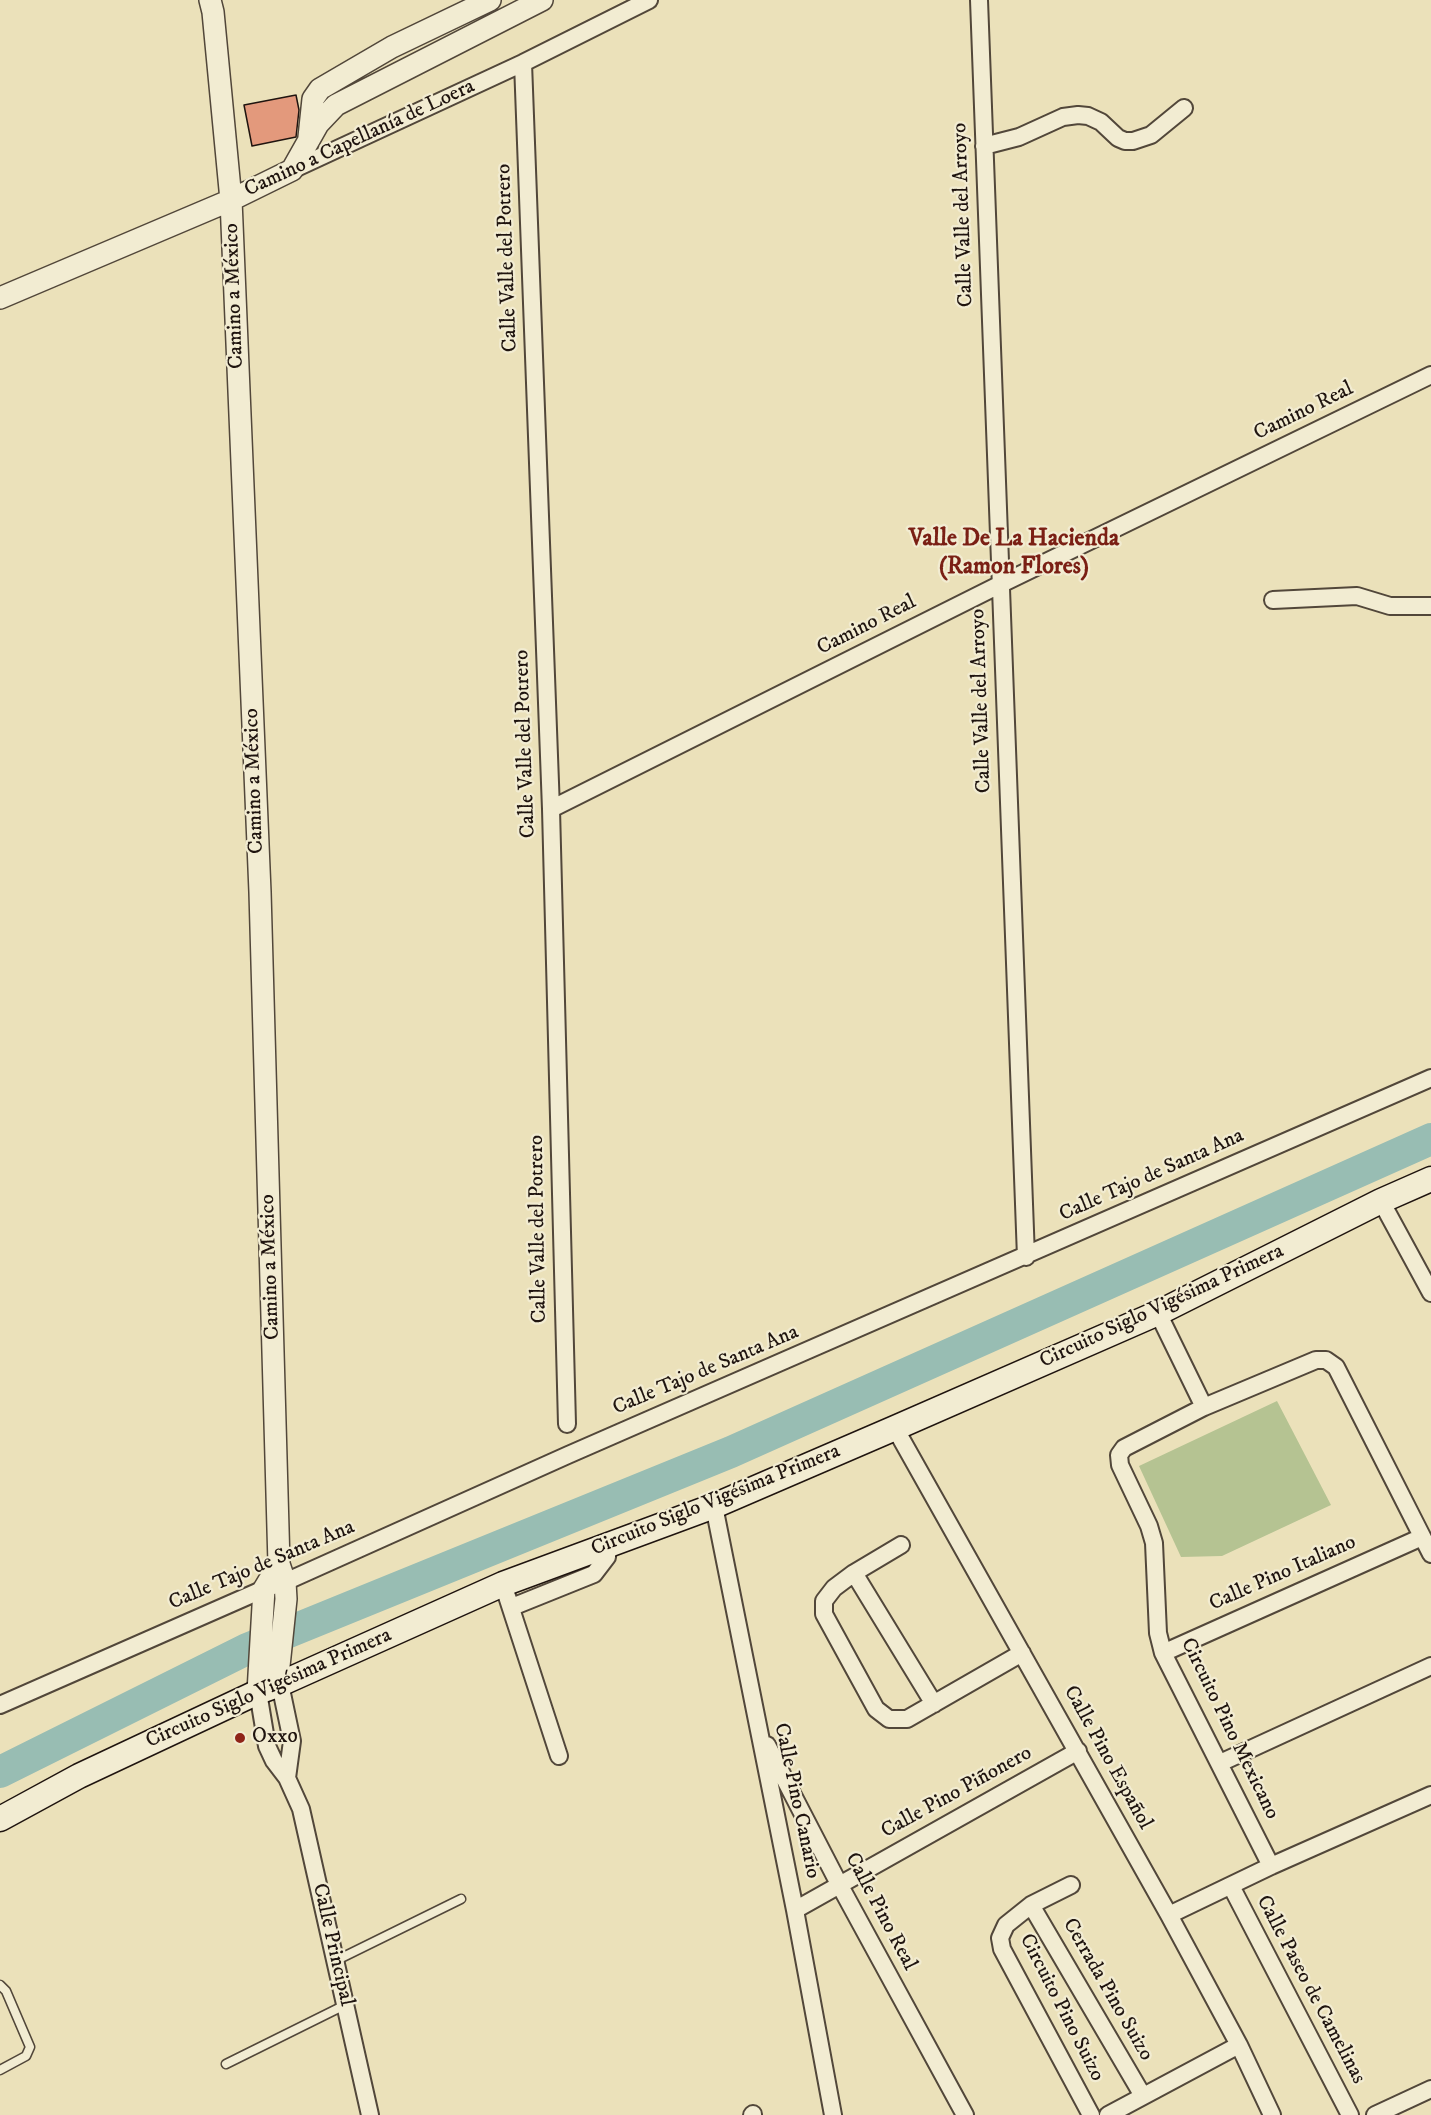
<!DOCTYPE html>
<html>
<head>
<meta charset="utf-8">
<style>
	body { margin:0 }
	canvas { display:block; background:#ebe1ba }
</style>
</head>
<body>
<canvas width="1431" height="2115"></canvas>
<script>
const ctx = document.querySelector('canvas').getContext('2d');
ctx.lineJoin = 'round';
function paint(path, color) { ctx.fillStyle = color; ctx.fill(path, 'evenodd'); }
const poly = rows => new Path2D(rows.map(r => 'M' + r).join(''));
function strokePath(path, color, width, dash) { ctx.strokeStyle = color; ctx.lineWidth = width; ctx.lineCap = dash ? 'butt' : 'round'; ctx.setLineDash(dash || []); ctx.stroke(path); }
function write(font, color, halo, rows, align = 'center') {
  ctx.font = font + ' "IM FELL DW Pica",serif'; ctx.lineWidth = 4.5; ctx.setLineDash([]); ctx.textBaseline = 'middle'; ctx.strokeStyle = halo; ctx.fillStyle = color; for (const [text, x, y, turn = 0] of rows) {
    ctx.save(); ctx.translate(x, y); ctx.rotate((+turn || 0) * Math.PI / 180); ctx.textAlign = isNaN(turn) ? turn : align; if (halo) ctx.strokeText(text, 0, 0); ctx.fillText(text, 0, 0); ctx.restore();
  }
}
paint(poly([
	[1277,1401,1331,1505,1222,1556,1181,1557,1139,1466]
]), '#b5c392');
strokePath(poly([
	[0,1772,247,1649,731,1452,1431,1139]
]), '#98bdb3', 32);
const building = poly([
	[296,95,299,110,296,137,252,146,244,105,296,95]
]);
paint(building, '#e3997c');
strokePath(building, '#1f140f', 1.5);
const service = poly([
	[335,1961,461,1899],
	[0,1985,6,1991,30,2047,26,2056,0,2070],
	[226,2064,345,2005]
]);
const minor = poly([
	[979,0,1026,1257],
	[523,63,551,809,567,1424],
	[984,146,1019,137,1063,117,1078,115,1088,116,1101,122,1118,138,1125,141,1133,141,1151,135,1184,108],
	[292,170,523,63,649,0],
	[1273,600,1357,596,1390,606,1431,606],
	[551,809,999,585,1431,375],
	[1381,1201,1431,1293],
	[1158,1313,1204,1407],
	[895,1428,1169,1915,1239,2045,1272,2115],
	[714,1506,795,1910,833,2115],
	[901,1545,854,1573,834,1588,824,1601,824,1614,876,1709,889,1719,907,1719,1022,1653],
	[854,1573,934,1704],
	[503,1584,559,1756],
	[512,1607,594,1574,607,1557,608,1544],
	[1163,1653,1422,1537],
	[280,1684,292,1741,287,1778],
	[258,1692,267,1746,274,1761,287,1778,301,1809,370,2115],
	[0,1705,264,1589,285,1582,568,1455,1431,1078],
	[767,1745,839,1884,965,2115],
	[1220,1763,1431,1666],
	[1271,1866,1163,1653,1158,1633,1154,1543,1149,1526,1120,1465,1119,1455,1124,1448,1204,1407,1316,1360,1326,1360,1336,1367,1431,1554],
	[1071,1885,1031,1905,1006,1925,1000,1938,1002,1949,1091,2115],
	[1231,1886,1350,2115],
	[1031,1905,1143,2096],
	[795,1910,1078,1751],
	[1169,1915,1271,1866,1431,1795],
	[752,2115,753,2114],
	[1108,2115,1239,2045],
	[1375,2115,1431,2089]
]);
const tertiary = poly([
	[210,0,213,12,231,200,260,892,279,1564,285,1582,286,1599,279,1666,280,1684],
	[309,137,313,99,320,89,392,47,490,0],
	[0,298,231,200,292,170,318,124,336,105,542,0],
	[258,1692,264,1589,279,1564]
]);
const secondary = poly([
	[0,1819,79,1776,258,1692,280,1684,503,1584,714,1506,895,1428,1158,1313,1381,1201,1431,1179]
]);
strokePath(service, '#52473a', 11);
strokePath(minor, '#52473a', 20);
strokePath(tertiary, '#52473a', 24);
strokePath(secondary, '#1f140f', 27);
strokePath(service, '#f2ecd2', 8);
strokePath(minor, '#f2ecd2', 16);
strokePath(tertiary, '#f2ecd2', 21);
strokePath(secondary, '#f2ecd2', 24);
for (const [x, y, r, color] of [
	[240,1738,6,"#8f2418"]
]) { const dot = new Path2D(); dot.arc(x, y, r, 0, 2 * Math.PI); ctx.fillStyle = color; ctx.fill(dot); strokePath(dot, '#f2ecd2', 2); }
write('21px', '#1f140f', '#f2ecd2', [
	["Camino a Capellanía de Loera",360,139,-25],
	["Calle Valle del Arroyo",964,215,-92],
	["Calle Valle del Potrero",508,258,-92],
	["Camino a México",235,296,-92],
	["Camino Real",1304,412,-26],
	["Camino Real",867,626,-27],
	["Calle Valle del Arroyo",982,701,-92],
	["Calle Valle del Potrero",526,744,-92],
	["Camino a México",255,781,-92],
	["Calle Tajo de Santa Ana",1152,1176,-24],
	["Calle Valle del Potrero",539,1229,-91],
	["Camino a México",271,1267,-92],
	["Circuito Siglo Vigésima Primera",1162,1307,-25],
	["Calle Tajo de Santa Ana",706,1371,-23],
	["Circuito Siglo Vigésima Primera",716,1501,-22],
	["Calle Tajo de Santa Ana",262,1566,-23],
	["Calle Pino Italiano",1283,1574,-24],
	["Circuito Siglo Vigésima Primera",269,1689,-24],
	["Circuito Pino Mexicano",1229,1729,64],
	["Calle Pino Español",1107,1758,61],
	["Calle Pino Piñonero",957,1793,-29],
	["Calle Pino Canario",796,1801,78],
	["Calle Pino Real",880,1912,62],
	["Calle Principal",332,1945,77],
	["Cerrada Pino Suizo",1107,1990,60],
	["Calle Paseo de Camelinas",1310,1990,62],
	["Circuito Pino Suizo",1061,2008,63]
]);
write('21px', '#1f140f', '#f2ecd2', [
	["Oxxo",252,1738]
], 'left');
write('bold 24px', '#7a1f14', '#f2ecd2', [
	["Valle De La Hacienda",1014,540],
	["(Ramon Flores)",1014,568]
]);
</script>
</body>
</html>
